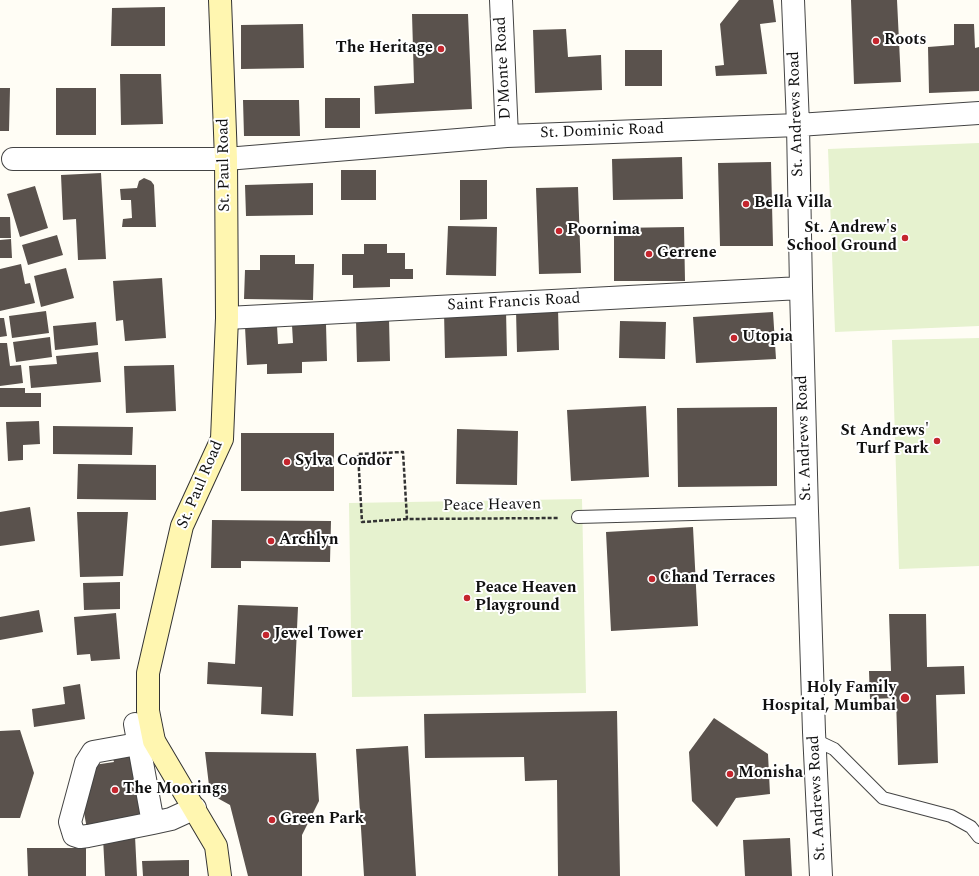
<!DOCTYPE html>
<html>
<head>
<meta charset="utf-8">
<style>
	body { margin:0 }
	canvas { display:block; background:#fffdf5 }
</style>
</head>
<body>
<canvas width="979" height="876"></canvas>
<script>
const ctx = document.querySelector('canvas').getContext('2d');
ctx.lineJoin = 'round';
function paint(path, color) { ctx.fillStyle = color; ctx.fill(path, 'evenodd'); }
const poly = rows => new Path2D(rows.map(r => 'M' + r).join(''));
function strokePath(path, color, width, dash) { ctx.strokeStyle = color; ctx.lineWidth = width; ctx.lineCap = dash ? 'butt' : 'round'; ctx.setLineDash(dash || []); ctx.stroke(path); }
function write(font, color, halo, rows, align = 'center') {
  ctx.font = font + ' Spectral,serif'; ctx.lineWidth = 4; ctx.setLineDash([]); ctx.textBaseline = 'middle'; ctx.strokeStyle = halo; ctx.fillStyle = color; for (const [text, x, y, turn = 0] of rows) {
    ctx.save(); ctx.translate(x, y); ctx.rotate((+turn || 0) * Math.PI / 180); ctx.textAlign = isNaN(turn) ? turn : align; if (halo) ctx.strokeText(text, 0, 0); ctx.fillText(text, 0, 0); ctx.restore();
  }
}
paint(poly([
	[979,143,979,326,835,332,828,149],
	[979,338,979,566,899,569,892,340],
	[582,499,586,693,352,697,349,503]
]), '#e6f2cf');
paint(poly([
	[739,0,773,0,776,22,760,24,767,74,716,76,715,66,724,65,720,24],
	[851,0,897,0,901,82,854,84],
	[165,7,165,46,111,46,112,8],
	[412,14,468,14,472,109,375,114,374,86,414,83],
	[303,24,304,68,241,69,241,25],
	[954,24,974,24,975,48,979,47,979,91,929,93,928,47,954,45],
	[566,29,568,57,601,55,602,90,535,93,533,30],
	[625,50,662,50,662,86,625,86],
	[120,74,161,74,163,124,121,125],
	[0,88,10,88,9,131,0,131],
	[56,88,96,88,96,135,56,135],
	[325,98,360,98,360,128,325,128],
	[243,100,299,100,300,136,244,136],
	[682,157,683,199,613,200,612,159],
	[771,162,773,246,720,246,718,163],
	[341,170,376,170,376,200,341,200],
	[101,173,106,259,78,260,76,219,63,220,61,175],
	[144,178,151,181,154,185,156,227,122,227,123,219,132,218,131,200,121,200,120,189,137,188,139,181],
	[460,180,487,180,487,219,460,220],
	[313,183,313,215,246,216,245,185],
	[35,186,48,228,20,237,7,194],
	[578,187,581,273,539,274,536,188],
	[0,217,10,217,11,238,0,238],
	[448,226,497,227,496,276,446,275],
	[684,227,685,281,614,281,614,228],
	[57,235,63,255,28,265,22,245],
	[11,239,12,258,0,258,0,240],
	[364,244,387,244,387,253,405,253,405,269,413,269,413,279,390,279,390,287,353,288,353,275,342,275,342,254,364,254],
	[260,255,295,255,295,264,314,264,313,300,244,299,245,270,260,270],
	[21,264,25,284,30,283,35,303,0,311,0,269],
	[66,268,74,298,41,307,34,276],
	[162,278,166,338,125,341,123,320,116,321,113,281],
	[558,308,559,350,517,352,516,310],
	[506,310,507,356,445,358,444,311],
	[46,311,49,333,12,338,9,316],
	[773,312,776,359,696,363,693,317],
	[0,318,4,318,7,336,0,337],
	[389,319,390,361,357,362,356,320],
	[620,321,666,322,665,359,619,358],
	[96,322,98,345,55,350,53,326],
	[326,324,327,361,302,362,302,373,267,374,267,364,247,365,245,327,277,326,278,344,293,343,292,325],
	[50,337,52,357,16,362,13,342],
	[0,343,7,343,10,366,21,365,23,383,0,386],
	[98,352,101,382,31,388,29,366,57,364,56,356],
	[174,365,176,411,126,413,124,366],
	[0,388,25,388,25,393,41,393,41,407,0,407],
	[646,406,649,477,571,481,567,410],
	[777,407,777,486,678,487,677,408],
	[39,421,40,444,23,445,23,460,8,461,6,422],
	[53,426,133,427,132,455,53,454],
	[457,429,518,431,517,485,456,484],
	[241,433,334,433,334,491,241,491],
	[78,464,156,465,156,500,77,499],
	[30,507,35,541,0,546,0,512],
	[77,512,128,512,123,576,80,577],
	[212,520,331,521,330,562,241,561,241,568,211,568],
	[693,527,698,626,611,631,606,532],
	[120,582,120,609,84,610,83,583],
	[238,605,298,607,293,716,261,714,262,687,207,684,208,662,235,664],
	[39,610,43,632,0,640,0,617],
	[116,613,120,659,91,661,90,654,77,655,74,617],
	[889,614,926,614,927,667,964,666,965,694,936,695,938,763,898,765,896,698,870,699,869,671,891,671],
	[80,684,85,719,34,727,32,709,65,704,63,687],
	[617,711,620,876,558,876,557,780,525,781,524,757,425,758,424,714],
	[714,718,768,754,770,794,736,798,717,827,692,801,689,752],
	[20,730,34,773,20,818,0,818,0,731],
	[408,746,416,876,364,876,356,749],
	[138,751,150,817,87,829,80,791,91,789,87,766,114,762,112,756],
	[205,752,316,753,319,801,302,835,302,876,248,876,230,805,210,794],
	[135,836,137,876,105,876,103,838],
	[790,838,792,876,745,876,743,840],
	[27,848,86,848,86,876,28,876],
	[189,860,189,876,143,876,142,861]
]), '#5a524d');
const lane = poly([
	[578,517,807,511],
	[815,740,834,749,883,798,951,816,971,827,979,837]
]);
const street = poly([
	[501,0,507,136],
	[793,0,798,125,801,288,807,511,814,732,821,876],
	[13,159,226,159,507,136,798,125,979,113],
	[227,318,801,288],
	[135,724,153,823],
	[154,741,93,752,86,763,70,822,74,835,80,837,88,836,153,823,171,819,195,808]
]);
const secondary = poly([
	[220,876,216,846,154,741,148,711,148,673,182,526,222,439,227,318,226,159,220,0]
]);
strokePath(lane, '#444', 14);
strokePath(street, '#444', 24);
strokePath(secondary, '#333', 24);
strokePath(poly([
	[407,519,362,522,358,454,403,452,407,519,559,518]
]), '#333', 2.5, [4, 2]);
strokePath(lane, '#fff', 12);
strokePath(street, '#fff', 22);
strokePath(secondary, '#fff6b0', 22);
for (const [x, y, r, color] of [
	[876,41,4,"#c4262e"],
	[441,49,4,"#c4262e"],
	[746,204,4,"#c4262e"],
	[559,231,4,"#c4262e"],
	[905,238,4,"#c4262e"],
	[649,254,4,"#c4262e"],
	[734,338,4,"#c4262e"],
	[937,441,4,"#c4262e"],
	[287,462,4,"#c4262e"],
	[271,541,4,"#c4262e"],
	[652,579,4,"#c4262e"],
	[467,598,4,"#c4262e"],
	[266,635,4,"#c4262e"],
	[905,698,5,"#c4262e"],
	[730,774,4,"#c4262e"],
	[115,790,4,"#c4262e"],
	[272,820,4,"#c4262e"]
]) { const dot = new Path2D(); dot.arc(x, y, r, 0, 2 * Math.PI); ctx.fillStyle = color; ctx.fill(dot); strokePath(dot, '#fff', 1.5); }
write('bold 16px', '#111', '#fff', [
	["Roots",884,41],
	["The Heritage",433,49,"right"],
	["Bella Villa",754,204],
	["St. Andrew's",897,229,"right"],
	["School Ground",897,247,"right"],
	["Poornima",567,231],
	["Gerrene",657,254],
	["Utopia",742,338],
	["St Andrews'",929,432,"right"],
	["Turf Park",929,450,"right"],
	["Sylva Condor",295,462],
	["Archlyn",279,541],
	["Chand Terraces",660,579],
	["Peace Heaven",475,589],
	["Playground",475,607],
	["Jewel Tower",274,635],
	["Holy Family",896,689,"right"],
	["Hospital, Mumbai",896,707,"right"],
	["Monisha",738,774],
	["The Moorings",123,790],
	["Green Park",280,820]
], 'left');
write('16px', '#111', '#fff', [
	["D'Monte Road",504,68,-93],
	["St. Andrews Road",797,114,-92],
	["St. Dominic Road",602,132,-2],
	["St. Paul Road",225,165,-91],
	["Saint Francis Road",514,303,-3],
	["St. Andrews Road",805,438,-92],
	["St. Paul Road",201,485,-67],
	["Peace Heaven",492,506,-1],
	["St. Andrews Road",818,798,-93]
]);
</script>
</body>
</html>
